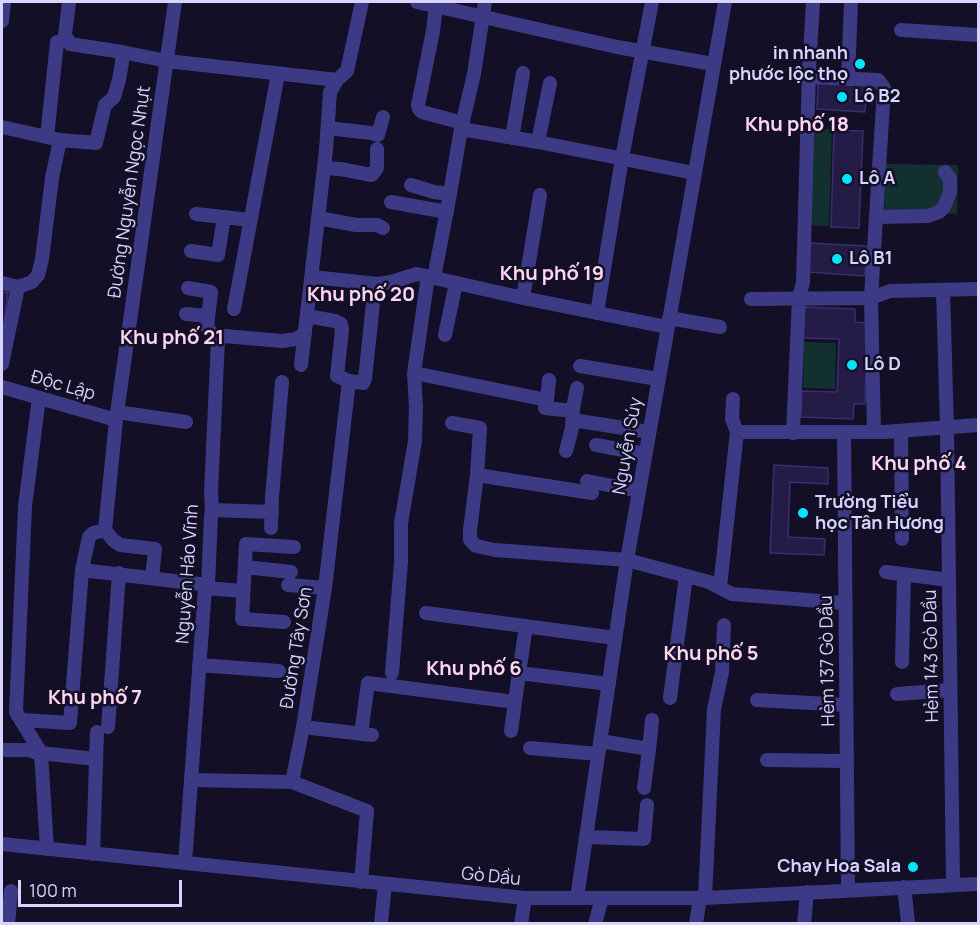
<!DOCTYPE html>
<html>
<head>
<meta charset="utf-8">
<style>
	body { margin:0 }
	#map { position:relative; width:980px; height:925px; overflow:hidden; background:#130f26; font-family:Manrope,sans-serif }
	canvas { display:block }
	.frame { position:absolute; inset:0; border:3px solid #d9d4ff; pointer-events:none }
	.scale { position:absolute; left:18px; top:880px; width:164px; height:27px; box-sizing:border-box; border:3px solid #d9d4ff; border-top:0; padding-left:8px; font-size:18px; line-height:21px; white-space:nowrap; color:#d9d4ff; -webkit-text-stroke:4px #130f26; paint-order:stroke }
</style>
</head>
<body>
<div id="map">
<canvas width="980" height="925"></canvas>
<div class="frame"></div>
<div class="scale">100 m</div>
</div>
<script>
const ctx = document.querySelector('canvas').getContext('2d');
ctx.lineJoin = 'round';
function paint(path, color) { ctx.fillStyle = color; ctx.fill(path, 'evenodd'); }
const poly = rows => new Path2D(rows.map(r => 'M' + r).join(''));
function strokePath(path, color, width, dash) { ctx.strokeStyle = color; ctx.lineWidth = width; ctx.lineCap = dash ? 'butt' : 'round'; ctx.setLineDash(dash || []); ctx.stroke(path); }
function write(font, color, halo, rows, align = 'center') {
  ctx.font = font + ' Manrope,sans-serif'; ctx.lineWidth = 5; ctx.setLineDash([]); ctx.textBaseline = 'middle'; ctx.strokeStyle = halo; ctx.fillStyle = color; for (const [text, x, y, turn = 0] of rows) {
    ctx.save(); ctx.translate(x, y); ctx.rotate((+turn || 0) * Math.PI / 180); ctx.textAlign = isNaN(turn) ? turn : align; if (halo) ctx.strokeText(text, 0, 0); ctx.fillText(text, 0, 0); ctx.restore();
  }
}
paint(poly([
	[813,128,832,129,829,226,810,225],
	[885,164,958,165,957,214,884,212],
	[804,342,836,343,835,389,803,388]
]), '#12302f');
const building = poly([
	[818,83,867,85,865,112,817,109,818,83],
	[834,130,863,131,859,228,831,227,834,130],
	[809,243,866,246,865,276,808,272,809,243],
	[2,292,8,293,2,342,2,292],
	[803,307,855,309,855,322,867,323,865,404,854,404,853,419,801,417,802,391,837,392,839,339,802,338,803,307],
	[774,465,828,468,828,484,790,482,788,537,825,539,824,555,770,553,774,465]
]);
paint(building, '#241b47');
strokePath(building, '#3b2d73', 1.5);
strokePath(poly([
	[69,2,65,35,70,44,122,52,167,61,337,80],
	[417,2,617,47,713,64],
	[436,5,433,31,418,105,419,109,422,112,463,123],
	[2,21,4,2],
	[901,30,978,35],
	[809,77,878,80,884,88,871,298,874,432],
	[848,79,851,2],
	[2,127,60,140,96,143,105,105,114,97,119,80,122,62,122,52],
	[328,128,371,133,378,135,383,117],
	[461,129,538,142,694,173],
	[47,137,57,42],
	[512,138,523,73],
	[538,142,550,83],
	[324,168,340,169,372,175,377,168,377,149],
	[411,185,434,192,450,194],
	[391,202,447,212],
	[196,214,250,220],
	[876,217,928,216,939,212,944,207,950,192,950,179,945,172],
	[318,218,356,225,377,225,383,228],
	[191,251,218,255,224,217],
	[312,277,378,284,391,282,417,274,523,298,667,327],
	[434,278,450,194,461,129,474,74,485,2],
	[2,283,18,287,2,364],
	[18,287,32,282,38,275,42,259,52,178,60,140],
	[943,290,947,428,953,884],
	[523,298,540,195],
	[751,299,871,298,890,291,978,289],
	[234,309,278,74],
	[597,313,622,158,652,2],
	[186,314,208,316],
	[669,318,720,327],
	[213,335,282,341,296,339,305,333],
	[445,335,456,283],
	[301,365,326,150,330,92,337,80,347,71,362,2],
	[580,366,658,379],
	[414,373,547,400,545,408,573,411],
	[349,381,363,383,365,379,375,284],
	[2,387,116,420],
	[39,398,25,506,16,712,41,753,47,849],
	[547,400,549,380],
	[117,412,186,422],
	[573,420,649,432],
	[452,423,480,428,477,475,470,530,470,540,476,546,495,550,627,560,709,582,732,594,845,603],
	[901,431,902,539],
	[737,432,884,432,978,425],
	[793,433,799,298,803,282,809,70,813,2],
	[844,433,848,890],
	[596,445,645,454],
	[566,451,572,428,573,408,577,388],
	[477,475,592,493],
	[587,481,639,491],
	[212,510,272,512],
	[271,528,272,497,282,382],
	[105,530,116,420,175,2],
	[105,530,113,540,120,545,155,549,152,578],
	[245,567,291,572],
	[82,570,208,585],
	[886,572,949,580],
	[288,585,325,588],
	[720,587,737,432,732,419,733,399],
	[205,588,243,591],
	[426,613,615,638],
	[284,622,242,619,246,544,294,547],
	[902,662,904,574],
	[199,665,279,671],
	[392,673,401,562,401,523,415,441,416,407,414,373,428,276],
	[519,673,526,626],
	[897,694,950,690],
	[670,698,686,576],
	[757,700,846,705],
	[23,720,70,723,82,570,89,537,93,533,105,530],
	[108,727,119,573],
	[303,727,372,735],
	[511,731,515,702],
	[361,734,368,683,515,702,519,673,609,684],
	[600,741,649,749,652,720],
	[530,748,598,754],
	[2,750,29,750,42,755],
	[41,753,95,759],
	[767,760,847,761],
	[191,780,292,782,367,811,361,882],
	[292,782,303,727,325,588,349,381,337,376,342,330,341,324,335,321,307,316],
	[644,788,649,749],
	[586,837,644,839,647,805],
	[2,844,525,898,705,898,978,884],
	[93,854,97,732],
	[185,863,205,588,208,585,211,516,212,510,211,492,218,340,213,335,207,327,211,292,188,288],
	[904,887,908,922,907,924],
	[577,898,627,560,725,2],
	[705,898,714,709,722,672,724,625],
	[8,924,11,891],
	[381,924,385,884],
	[521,924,525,898],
	[595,924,602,898],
	[696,924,700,897],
	[804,924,807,892]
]), '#3d3a85', 14);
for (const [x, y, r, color] of [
	[860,64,6,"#00e5ff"],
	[842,97,6,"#00e5ff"],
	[847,179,6,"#00e5ff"],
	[837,259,6,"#00e5ff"],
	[852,365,6,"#00e5ff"],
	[803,513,6,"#00e5ff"],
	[913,867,6,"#00e5ff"]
]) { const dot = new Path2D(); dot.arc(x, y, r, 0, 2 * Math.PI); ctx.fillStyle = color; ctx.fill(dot); strokePath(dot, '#130f26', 2); }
write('bold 18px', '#d9d4ff', '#130f26', [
	["in nhanh",848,54,"right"],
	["phước lộc thọ",848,75,"right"],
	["Lô B2",854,97],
	["Lô A",859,179],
	["Lô B1",849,259],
	["Lô D",864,365],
	["Trường Tiểu",815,503],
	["học Tân Hương",815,524],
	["Chay Hoa Sala",901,867,"right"]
], 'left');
write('18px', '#d9d4ff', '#130f26', [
	["Đường Nguyễn Ngọc Nhựt",130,192,-82],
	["Độc Lập",63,386,16],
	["Nguyễn Súy",628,446,-80],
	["Nguyễn Háo Vĩnh",188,574,-86],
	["Đường Tây Sơn",297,648,-81],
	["Hẻm 143 Gò Dầu",932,656,-91],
	["Hẻm 137 Gò Dầu",828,661,-91],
	["Gò Dầu",491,877,6]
]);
write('bold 20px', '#ffd6f0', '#130f26', [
	["Khu phố 18",797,125],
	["Khu phố 19",552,274],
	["Khu phố 20",361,295],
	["Khu phố 21",172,338],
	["Khu phố 4",919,464],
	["Khu phố 5",711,654],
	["Khu phố 6",474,669],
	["Khu phố 7",95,698]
]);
</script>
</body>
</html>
